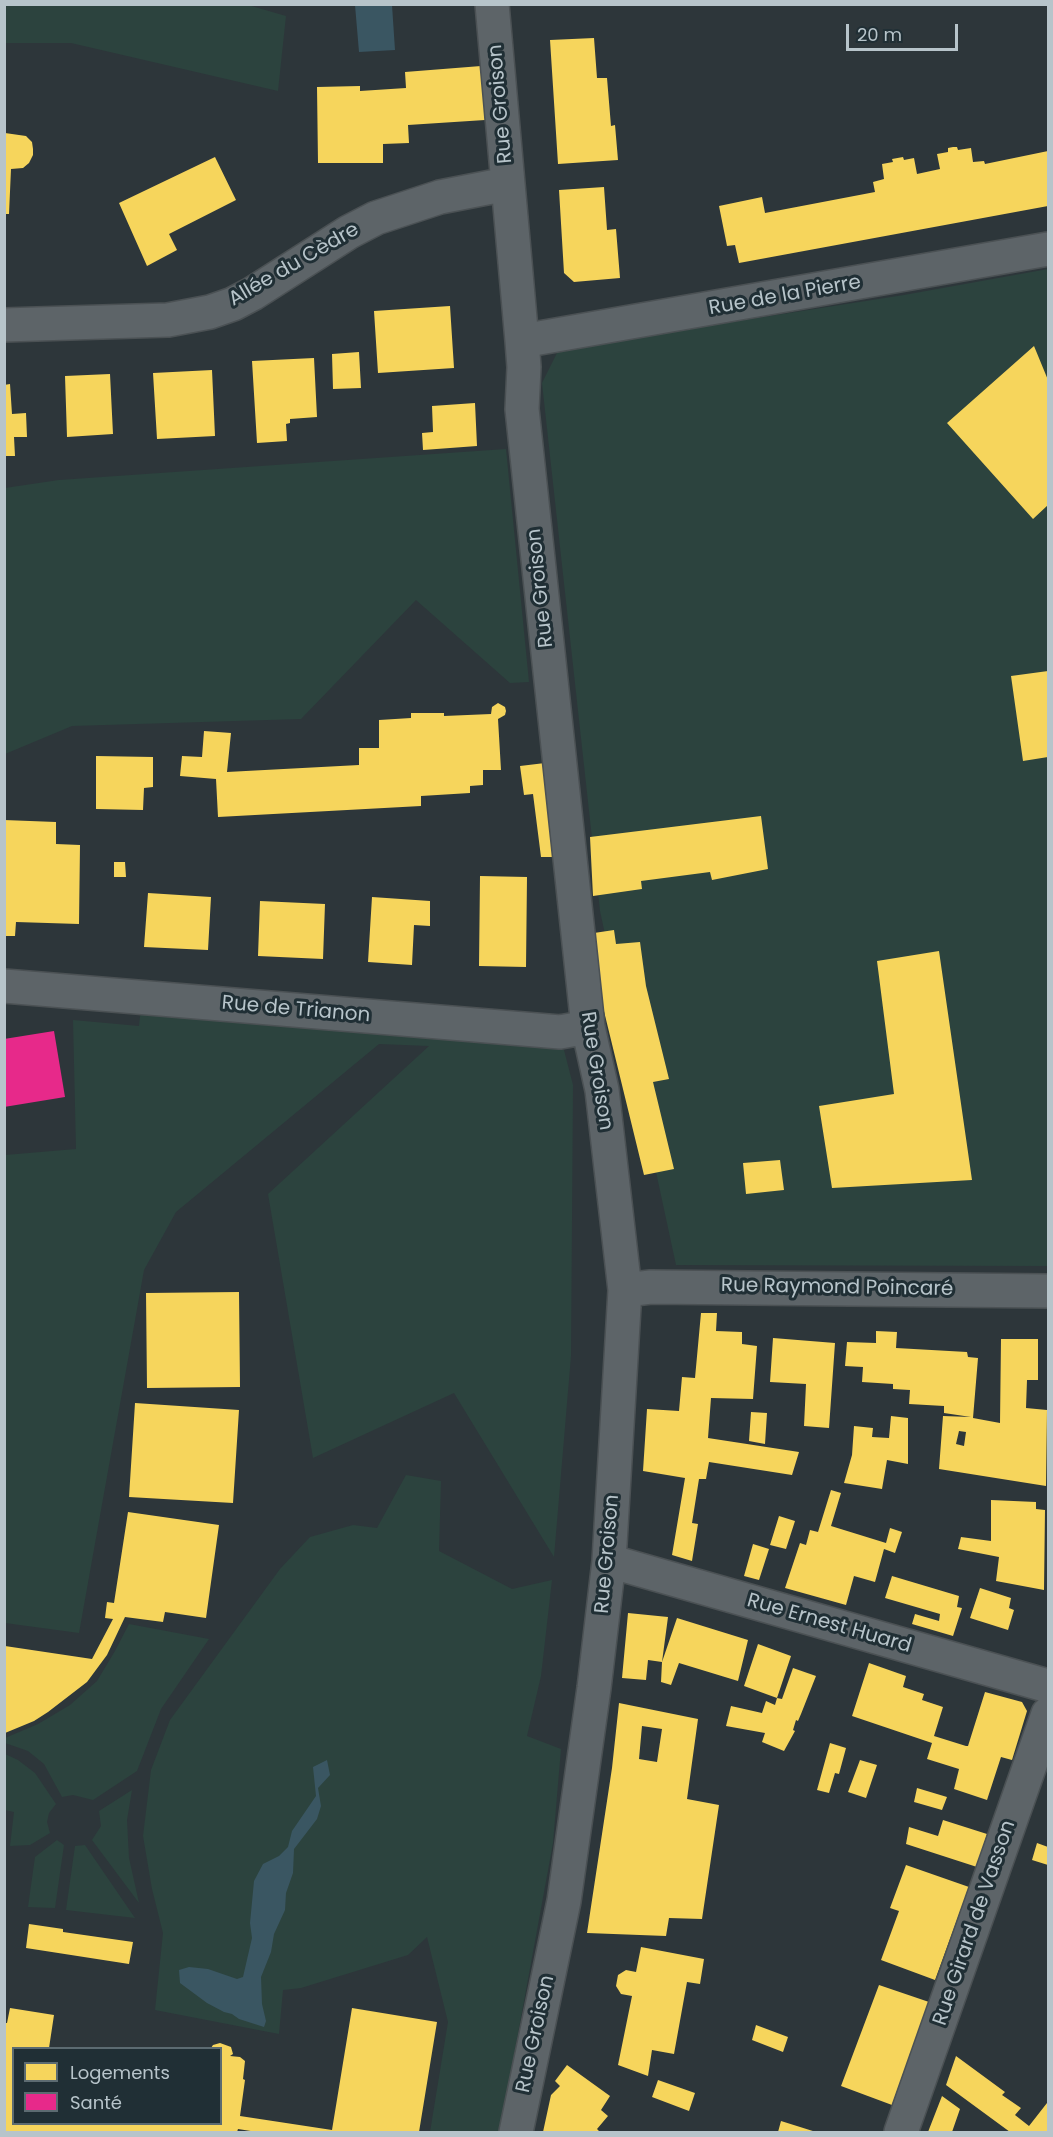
<!DOCTYPE html>
<html>
<head>
<meta charset="utf-8">
<style>
	body { margin:0 }
	#map { position:relative; width:1053px; height:2137px; overflow:hidden; background:#2d363a; font-family:Poppins,sans-serif }
	canvas { display:block }
	.frame { position:absolute; inset:0; border:6px solid #b7c4ca; pointer-events:none }
	.legend { position:absolute; left:12px; top:2047px; width:210px; height:78px; box-sizing:border-box; background:#202f35; border:2px solid #5c6b71; margin:0; padding:8px 10px; list-style:none; font-size:18px; color:#b7c4ca }
	.legend li { display:flex; align-items:center; gap:12px; height:30px }
	.legend b { width:30px; border:2px solid #5c6b71 }
	.scale { position:absolute; left:846px; top:24px; width:112px; height:27px; box-sizing:border-box; border:3px solid #b7c4ca; border-top:0; padding-left:8px; font-size:18px; line-height:21px; white-space:nowrap; color:#b7c4ca; -webkit-text-stroke:4px #202f35; paint-order:stroke }
</style>
</head>
<body>
<div id="map">
<canvas width="1053" height="2137"></canvas>
<div class="frame"></div>
<ul class="legend">
<li><b style="height:16px;background:#f6d55c"></b>Logements</li>
<li><b style="height:16px;background:#e7298a"></b>Santé</li>
</ul>
<div class="scale">20 m</div>
</div>
<script>
const ctx = document.querySelector('canvas').getContext('2d');
ctx.lineJoin = 'round';
function paint(path, color) { ctx.fillStyle = color; ctx.fill(path, 'evenodd'); }
const poly = rows => new Path2D(rows.map(r => 'M' + r).join(''));
function strokePath(path, color, width, dash) { ctx.strokeStyle = color; ctx.lineWidth = width; ctx.lineCap = dash ? 'butt' : 'round'; ctx.setLineDash(dash || []); ctx.stroke(path); }
function write(font, color, halo, rows, align = 'center') {
  ctx.font = font + ' Poppins,sans-serif'; ctx.lineWidth = 6; ctx.setLineDash([]); ctx.textBaseline = 'middle'; ctx.strokeStyle = halo; ctx.fillStyle = color; for (const [text, x, y, turn = 0] of rows) {
    ctx.save(); ctx.translate(x, y); ctx.rotate((+turn || 0) * Math.PI / 180); ctx.textAlign = isNaN(turn) ? turn : align; if (halo) ctx.strokeText(text, 0, 0); ctx.fillText(text, 0, 0); ctx.restore();
  }
}
paint(poly([
	[248,5,286,16,278,91,71,43,5,43,5,5],
	[1048,269,1048,1266,676,1265,600,911,542,383,559,349,904,295],
	[506,449,529,682,510,683,416,600,301,719,72,726,5,754,5,488,59,480],
	[141,1008,528,1033,564,1050,573,1085,571,1356,554,1557,454,1393,313,1458,268,1194,429,1046,379,1044,176,1212,144,1270,79,1633,5,1623,5,1155,76,1149,73,1020,139,1026],
	[406,1475,441,1481,439,1551,512,1589,552,1580,541,1676,527,1736,561,1749,553,1843,500,2132,430,2132,448,2022,427,1937,408,1955,301,1988,283,1990,279,2034,155,2010,163,1933,152,1889,143,1836,151,1770,170,1720,280,1569,310,1537,353,1525,377,1528],
	[129,1624,209,1639,161,1709,137,1771,93,1800,73,1795,62,1797,44,1764,28,1751,5,1743,5,1738,38,1724,70,1705,97,1681,115,1651],
	[5,1754,18,1760,35,1773,56,1804,49,1813,47,1822,50,1833,30,1845,10,1846,14,1812,5,1810],
	[132,1790,127,1820,129,1858,139,1903,92,1840,101,1826,99,1811],
	[57,1840,64,1845,55,1908,28,1907,35,1857],
	[85,1845,135,1918,66,1910,75,1846]
]), '#2c433e');
paint(poly([
	[355,5,392,5,395,50,359,52],
	[327,1760,330,1775,318,1788,321,1806,317,1819,294,1849,293,1873,286,1893,285,1910,274,1934,271,1952,261,1977,262,2004,266,2021,264,2027,239,2019,232,2014,224,2012,207,2003,180,1983,179,1970,189,1967,208,1969,237,1979,243,1977,252,1938,250,1923,254,1881,263,1864,279,1856,288,1847,292,1831,316,1796,313,1767]
]), '#3a5662');
paint(poly([
	[594,38,597,78,607,78,611,126,615,125,618,160,558,164,550,40],
	[481,66,485,120,408,125,409,143,383,144,383,163,318,163,317,87,360,86,360,91,406,88,405,72],
	[5,133,26,136,32,142,33,149,33,155,29,163,23,168,11,169,9,214,5,214],
	[953,147,957,147,958,150,971,148,973,162,984,161,985,164,1048,151,1048,206,739,263,735,245,727,246,719,206,762,197,765,213,875,192,873,182,884,179,882,164,893,162,892,159,903,157,904,160,914,158,917,174,940,169,937,154,948,152,948,148],
	[215,157,236,200,169,234,177,250,147,266,119,203],
	[604,187,607,230,616,229,620,278,574,282,564,273,559,190],
	[450,306,454,368,378,373,374,311],
	[1034,346,1048,380,1048,505,1033,519,947,423],
	[359,352,361,388,333,389,332,354],
	[314,358,317,417,290,419,290,423,286,424,287,441,257,443,252,361],
	[212,370,215,436,157,439,153,373],
	[110,374,113,434,67,437,65,376],
	[10,384,12,414,26,413,27,437,14,437,15,456,4,456,4,385],
	[475,403,477,446,423,450,422,433,433,432,432,406],
	[1048,671,1048,757,1023,761,1011,676],
	[498,703,505,707,506,711,505,715,498,719,501,770,483,770,483,785,470,786,470,793,421,796,421,806,218,817,216,779,180,776,182,756,202,757,204,731,231,733,227,772,359,765,359,748,379,748,379,720,411,718,411,713,444,713,444,716,491,714,492,707],
	[96,756,153,757,153,787,144,788,143,810,96,809],
	[545,763,556,857,541,857,533,794,524,795,520,766],
	[761,816,768,869,712,880,710,872,641,881,642,889,593,896,590,837],
	[4,820,56,822,56,844,80,845,79,924,16,922,15,936,4,936],
	[114,862,125,862,126,877,114,877],
	[480,876,527,877,526,967,479,966],
	[148,893,211,897,208,950,144,947],
	[372,897,430,901,430,926,414,925,412,965,368,962],
	[260,901,325,904,323,959,258,956],
	[614,930,616,944,640,942,646,986,669,1079,653,1082,674,1169,644,1175,601,999,594,933],
	[939,951,972,1180,832,1188,819,1106,894,1094,877,961],
	[780,1160,784,1190,746,1194,743,1163],
	[239,1292,240,1387,147,1388,146,1293],
	[701,1313,717,1313,716,1331,742,1332,742,1344,757,1346,753,1399,711,1398,708,1438,799,1452,792,1475,709,1462,706,1479,699,1479,692,1523,698,1524,692,1561,672,1555,685,1478,643,1471,647,1409,679,1411,682,1377,695,1378],
	[876,1331,897,1332,896,1348,967,1352,968,1357,978,1358,973,1418,1000,1423,1001,1339,1038,1339,1038,1380,1027,1380,1026,1408,1047,1410,1046,1486,939,1469,943,1416,971,1417,944,1413,944,1406,909,1404,910,1390,893,1389,893,1384,862,1382,863,1367,845,1366,847,1342,876,1343],
	[959,1431,966,1432,964,1446,956,1444],
	[773,1338,835,1343,829,1428,804,1426,806,1384,770,1382],
	[135,1403,239,1410,233,1503,129,1497],
	[751,1412,767,1413,765,1444,749,1441],
	[891,1416,908,1418,908,1464,887,1460,882,1489,844,1483,852,1455,854,1426,873,1428,872,1437,889,1438],
	[831,1490,841,1493,831,1526,886,1543,890,1528,902,1532,895,1553,884,1549,875,1582,854,1576,846,1605,785,1588,800,1543,806,1545,810,1530,818,1532],
	[991,1500,1036,1502,1036,1509,1045,1510,1044,1590,996,1581,999,1557,958,1549,961,1537,991,1541],
	[128,1512,219,1525,206,1618,165,1612,163,1622,125,1617,107,1655,87,1682,48,1712,34,1721,5,1733,5,1646,92,1659,113,1619,105,1618,107,1602,114,1603],
	[779,1516,795,1521,786,1549,770,1545],
	[753,1544,769,1549,759,1580,744,1576],
	[892,1576,959,1596,957,1607,962,1608,953,1636,912,1624,915,1614,939,1621,940,1614,885,1598],
	[980,1588,1011,1598,1009,1608,1014,1610,1008,1630,970,1618],
	[628,1613,668,1617,662,1662,677,1618,748,1640,738,1681,679,1663,671,1685,661,1682,662,1662,648,1660,646,1680,622,1678],
	[758,1644,791,1656,777,1698,744,1686],
	[869,1663,906,1676,903,1687,924,1694,922,1700,943,1707,934,1736,966,1746,968,1746,985,1692,1022,1702,1027,1711,1012,1760,1001,1757,987,1800,954,1789,959,1769,927,1759,932,1743,852,1716],
	[793,1668,816,1676,801,1714,798,1721,796,1720,793,1730,795,1731,784,1751,762,1742,765,1733,726,1726,731,1706,762,1713,766,1701,775,1705,777,1698,782,1699],
	[619,1703,698,1719,687,1799,719,1805,702,1919,669,1918,666,1936,587,1933,612,1768],
	[642,1726,662,1729,657,1762,639,1759],
	[830,1743,846,1748,839,1774,835,1773,829,1793,817,1790],
	[860,1760,877,1765,866,1798,848,1792],
	[917,1788,947,1797,942,1810,914,1802],
	[943,1820,987,1834,977,1867,906,1844,909,1827,938,1836],
	[1037,1843,1048,1847,1048,1865,1032,1860],
	[906,1865,969,1887,935,1980,881,1960,899,1911,890,1908],
	[29,1924,63,1929,63,1932,133,1942,129,1964,26,1948],
	[641,1947,704,1959,700,1984,687,1982,674,2054,652,2050,648,2076,618,2065,632,1996,621,1994,616,1986,618,1975,626,1970,636,1972],
	[879,1985,929,2002,892,2105,841,2086],
	[10,2008,54,2015,49,2048,14,2048,14,2124,220,2124,220,2048,211,2048,213,2045,220,2043,231,2047,233,2054,230,2056,240,2057,245,2061,243,2079,245,2080,240,2116,332,2130,352,2008,437,2022,419,2132,257,2132,238,2129,237,2132,4,2132,4,2023,7,2023],
	[756,2025,788,2037,783,2052,752,2040],
	[956,2056,1005,2092,1002,2095,1021,2108,1015,2115,1029,2126,1047,2103,1048,2104,1048,2132,1010,2132,946,2085],
	[567,2065,610,2096,601,2110,608,2116,597,2129,600,2132,543,2132,551,2095,560,2086,555,2081],
	[658,2080,695,2093,689,2111,652,2097],
	[942,2096,960,2109,952,2132,928,2132],
	[781,2121,816,2132,778,2132]
]), '#f6d55c');
paint(poly([
	[54,1031,65,1097,4,1107,4,1039]
]), '#e7298a');
const minor = poly([
	[492,4,522,341,524,367,522,409,588,1027,602,1090,625,1290,609,1561,594,1688,564,1901,516,2132],
	[4,325,168,320,210,312,233,304,252,294,349,232,376,218,440,197,507,184],
	[522,341,1048,249],
	[4,986,560,1032,588,1027],
	[625,1290,651,1287,1048,1291],
	[609,1561,1048,1686],
	[901,2132,1048,1714]
]);
strokePath(minor, '#4b5154', 36);
strokePath(minor, '#5d6468', 33);
write('20px', '#b7c4ca', '#202f35', [
	["Rue Groison",501,104,-95],
	["Allée du Cèdre",294,265,-30],
	["Rue de la Pierre",785,296,-10],
	["Rue Groison",541,588,-96],
	["Rue de Trianon",296,1010,5],
	["Rue Groison",596,1071,81],
	["Rue Raymond Poincaré",837,1288,1],
	["Rue Groison",608,1554,-85],
	["Rue Ernest Huard",829,1624,16],
	["Rue Girard de Vasson",975,1923,-71],
	["Rue Groison",536,2034,-78]
]);
</script>
</body>
</html>
